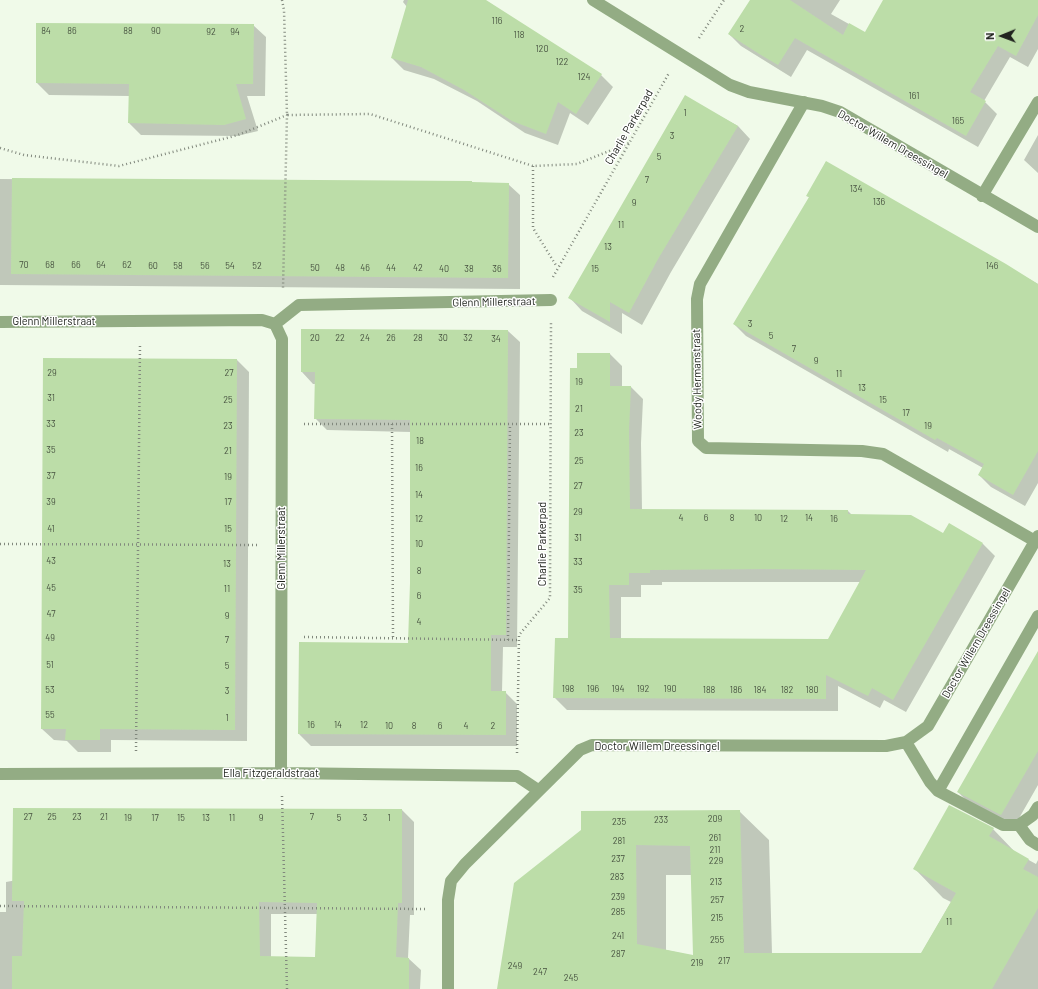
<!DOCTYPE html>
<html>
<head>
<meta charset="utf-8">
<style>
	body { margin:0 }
	#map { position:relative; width:1038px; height:989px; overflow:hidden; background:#f0fae9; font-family:Barlow,sans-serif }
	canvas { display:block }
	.north { position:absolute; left:982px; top:16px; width:40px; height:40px; -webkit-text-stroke:3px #fff; paint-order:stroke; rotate:269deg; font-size:11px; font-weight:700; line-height:16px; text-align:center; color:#20241e }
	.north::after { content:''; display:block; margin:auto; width:14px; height:18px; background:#20241e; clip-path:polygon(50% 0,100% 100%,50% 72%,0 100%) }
</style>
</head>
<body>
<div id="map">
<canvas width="1038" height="989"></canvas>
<div class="north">N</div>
</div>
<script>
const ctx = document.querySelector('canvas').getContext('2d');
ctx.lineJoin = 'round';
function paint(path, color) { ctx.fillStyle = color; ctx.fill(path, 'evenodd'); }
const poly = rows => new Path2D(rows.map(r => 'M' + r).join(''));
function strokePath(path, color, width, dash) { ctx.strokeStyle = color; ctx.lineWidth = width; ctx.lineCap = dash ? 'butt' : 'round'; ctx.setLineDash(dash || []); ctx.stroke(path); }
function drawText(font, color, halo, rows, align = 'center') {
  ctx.font = font + ' Barlow,sans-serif'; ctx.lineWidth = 3; ctx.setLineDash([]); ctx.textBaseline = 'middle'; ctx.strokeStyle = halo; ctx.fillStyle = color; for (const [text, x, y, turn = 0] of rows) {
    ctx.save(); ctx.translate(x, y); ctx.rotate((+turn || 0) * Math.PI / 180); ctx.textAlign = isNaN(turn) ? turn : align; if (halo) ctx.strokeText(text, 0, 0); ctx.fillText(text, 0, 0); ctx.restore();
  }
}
paint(poly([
	[404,0,485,0,601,75,613,87,588,125,570,113,558,145,525,133,477,101,434,79,404,70,392,58,407,7,403,2],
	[751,0,840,0,831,14,865,33,896,0,1038,0,1038,49,1028,67,1010,57,984,101,997,114,978,147,807,50,791,77,741,46,729,34],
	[253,25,266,37,265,96,247,96,258,131,237,136,141,135,129,123,129,96,49,95,37,83],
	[685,97,738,126,750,139,671,272,642,325,622,313,622,334,582,311,570,298],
	[1038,135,1038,173,1024,160],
	[826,162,1038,284,1038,483,1025,506,991,487,979,475,983,468,949,449,948,452,746,336,734,324,810,198,807,196],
	[0,179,471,182,473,183,508,184,520,195,520,289,0,285],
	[302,330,508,331,520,342,517,647,503,647,502,692,505,692,517,704,517,746,311,746,299,734,409,644,411,583,411,432,327,430,315,418,316,384,313,384,302,372],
	[610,354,622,366,622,387,631,387,643,399,641,443,642,510,848,511,852,515,983,544,995,556,906,712,884,700,880,708,838,686,838,711,567,710,554,697,569,639,578,369],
	[662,582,861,582,828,640,621,639,621,597,641,597,641,585,662,585],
	[237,360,249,372,247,741,111,740,111,752,78,752,67,741,54,740,42,729],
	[1038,653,1038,785,1014,827,971,805,958,792],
	[402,810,414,822,414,915,410,915,408,958,421,970,420,989,0,989,0,912,6,912,6,882],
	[271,914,317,914,316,958,271,958],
	[739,811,769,840,772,954,921,954,951,902,943,898,914,868,993,829,1016,853,1036,864,1038,860,1038,989,498,989,515,883],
	[666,875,692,875,694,956,666,950]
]), '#0003');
paint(poly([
	[408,0,486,0,602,74,576,114,558,102,546,134,512,121,464,90,421,67,391,58],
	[750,0,790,0,843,35,849,23,865,32,883,0,1038,0,1038,15,1016,56,998,46,970,92,986,101,966,136,795,38,778,65,761,55,728,34],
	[36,23,254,24,253,84,236,84,246,119,224,125,128,123,129,84,36,83],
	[685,95,738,126,658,259,629,313,610,302,610,322,568,298],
	[826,161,1006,264,1038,284,1038,451,1013,495,978,475,984,464,937,438,935,440,733,324,809,197,806,196],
	[12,178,472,181,472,182,509,183,508,278,11,274],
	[301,329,508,330,506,635,491,635,491,691,506,691,506,735,298,734,299,642,408,643,410,583,410,420,314,419,315,372,301,372],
	[577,353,610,353,610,386,631,386,629,430,630,509,848,510,848,514,911,515,943,533,949,523,983,543,893,700,872,688,868,696,826,675,826,699,553,698,555,638,568,638,570,368,577,368],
	[764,569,866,570,828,639,610,638,609,585,629,585,629,573,650,573,650,570],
	[43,358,237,359,235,730,100,729,100,740,65,740,66,729,41,729],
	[1038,651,1038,751,1001,815,957,792],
	[949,805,994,828,989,836,1029,859,1023,869,1038,877,1038,908,992,989,497,989,514,883,581,830,581,811,740,810,744,953,921,953,956,893,913,869],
	[636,845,690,846,693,955,637,944],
	[13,808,402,809,402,903,398,903,396,957,409,958,409,989,12,989,12,956,22,956,24,901,12,901],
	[259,902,317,903,315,957,260,956]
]), '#bcdda8');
strokePath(poly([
	[282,0,284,10,287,115,370,114,533,166,577,164,629,143],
	[699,38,724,0],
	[0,148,24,155,119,166,238,135,287,115,283,288],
	[533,166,533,228,557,267],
	[553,277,669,73],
	[304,424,550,424],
	[392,424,393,638],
	[0,544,259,545],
	[304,637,519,640],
	[508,640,510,424],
	[136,751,140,344],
	[517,753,519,635,550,598,551,323],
	[282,796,287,989],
	[0,906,425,909]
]), '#81887d', 2.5, [1, 3]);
strokePath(poly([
	[593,0,730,85,749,92,822,106,840,112,1038,227],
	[804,102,700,284,697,299,698,441,706,448,862,451,883,454,1035,541],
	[982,196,1038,102],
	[0,322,262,320,275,324],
	[275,324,282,339,281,773],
	[275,324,299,305,551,300],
	[906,742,930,782,938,791,1003,825,1019,825,1030,840,1038,845],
	[0,774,281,773,517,776,538,790],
	[938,791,1038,616],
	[1019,825,1033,815,1038,807],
	[448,989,448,900,451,881,465,864,580,750,592,745,886,746,906,742,928,726,1038,536]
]), '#93ac84', 12);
drawText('9px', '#475240', null, [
	["116",497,21],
	["2",742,29],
	["84",46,31],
	["86",72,31],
	["88",128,31],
	["90",156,31],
	["92",211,32],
	["94",235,32],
	["118",519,35],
	["120",542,49],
	["122",562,62],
	["124",584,77],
	["161",914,96],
	["1",685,113],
	["165",958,121],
	["3",672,136],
	["5",659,157],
	["7",647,180],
	["134",856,189],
	["136",879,202],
	["9",634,203],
	["11",621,225],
	["13",608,247],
	["70",24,265],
	["68",50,265],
	["66",76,265],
	["64",101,265],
	["62",127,265],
	["60",153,266],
	["58",178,266],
	["56",205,266],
	["54",230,266],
	["52",257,266],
	["146",992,266],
	["50",315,268],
	["48",340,268],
	["46",365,268],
	["44",391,268],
	["42",418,268],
	["40",444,269],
	["38",469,269],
	["36",497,269],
	["15",595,269],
	["3",750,324],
	["5",771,336],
	["20",315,338],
	["22",340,338],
	["24",365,338],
	["26",391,338],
	["28",418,338],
	["30",443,338],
	["32",468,338],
	["34",496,339],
	["7",794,349],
	["9",816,361],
	["29",52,373],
	["27",229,373],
	["11",839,374],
	["19",579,382],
	["13",862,388],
	["31",51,398],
	["25",228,400],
	["15",883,400],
	["21",579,409],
	["17",906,413],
	["33",51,424],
	["23",228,426],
	["19",928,426],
	["23",579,433],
	["18",420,441],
	["35",51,450],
	["21",228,451],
	["25",579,461],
	["16",419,468],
	["37",51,476],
	["19",228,477],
	["27",578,486],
	["14",419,495],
	["39",51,502],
	["17",228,502],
	["29",578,512],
	["4",681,518],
	["6",706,518],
	["8",732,518],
	["10",758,518],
	["14",809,518],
	["12",419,519],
	["12",784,519],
	["16",834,519],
	["41",51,529],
	["15",228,529],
	["31",578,538],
	["10",419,544],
	["43",51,561],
	["33",578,562],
	["13",227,564],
	["8",419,571],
	["45",51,588],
	["11",227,589],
	["35",578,590],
	["6",419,596],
	["47",51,614],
	["9",227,616],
	["4",419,622],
	["49",50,638],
	["7",227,640],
	["51",50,665],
	["5",227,666],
	["198",568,689],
	["196",593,689],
	["194",618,689],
	["192",643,689],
	["190",670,689],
	["53",50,690],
	["188",709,690],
	["186",736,690],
	["184",760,690],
	["182",787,690],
	["180",812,690],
	["3",227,691],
	["55",50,715],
	["1",227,718],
	["16",311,725],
	["14",338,725],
	["12",364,725],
	["10",389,726],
	["8",414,726],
	["6",440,726],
	["4",466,726],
	["2",493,726],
	["27",28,817],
	["25",52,817],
	["23",77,817],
	["21",104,817],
	["7",312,817],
	["19",128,818],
	["17",155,818],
	["15",181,818],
	["13",206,818],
	["11",232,818],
	["9",261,818],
	["5",339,818],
	["3",365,818],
	["1",389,818],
	["209",715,819],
	["233",661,820],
	["235",619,822],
	["261",715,838],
	["281",619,841],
	["211",715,850],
	["237",618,859],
	["229",716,861],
	["283",617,877],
	["213",716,882],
	["239",618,897],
	["257",717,900],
	["285",618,912],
	["215",717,918],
	["11",949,922],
	["241",618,936],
	["255",717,940],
	["287",618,954],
	["217",724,961],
	["219",697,963],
	["249",515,966],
	["247",540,972],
	["245",571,978]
]);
drawText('11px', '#20241e', '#fff', [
	["Charlie Parkerpad",629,127,-60],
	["Doctor Willem Dreessingel",893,144,30],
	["Glenn Millerstraat",494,302,-1],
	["Glenn Millerstraat",54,321],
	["Woody Hermanstraat",697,379,-91],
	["Charlie Parkerpad",542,544,-90],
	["Glenn Millerstraat",281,548,-90],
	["Doctor Willem Dreessingel",976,643,-60],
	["Doctor Willem Dreessingel",657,746],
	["Ella Fitzgeraldstraat",271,773]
]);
</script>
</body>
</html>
